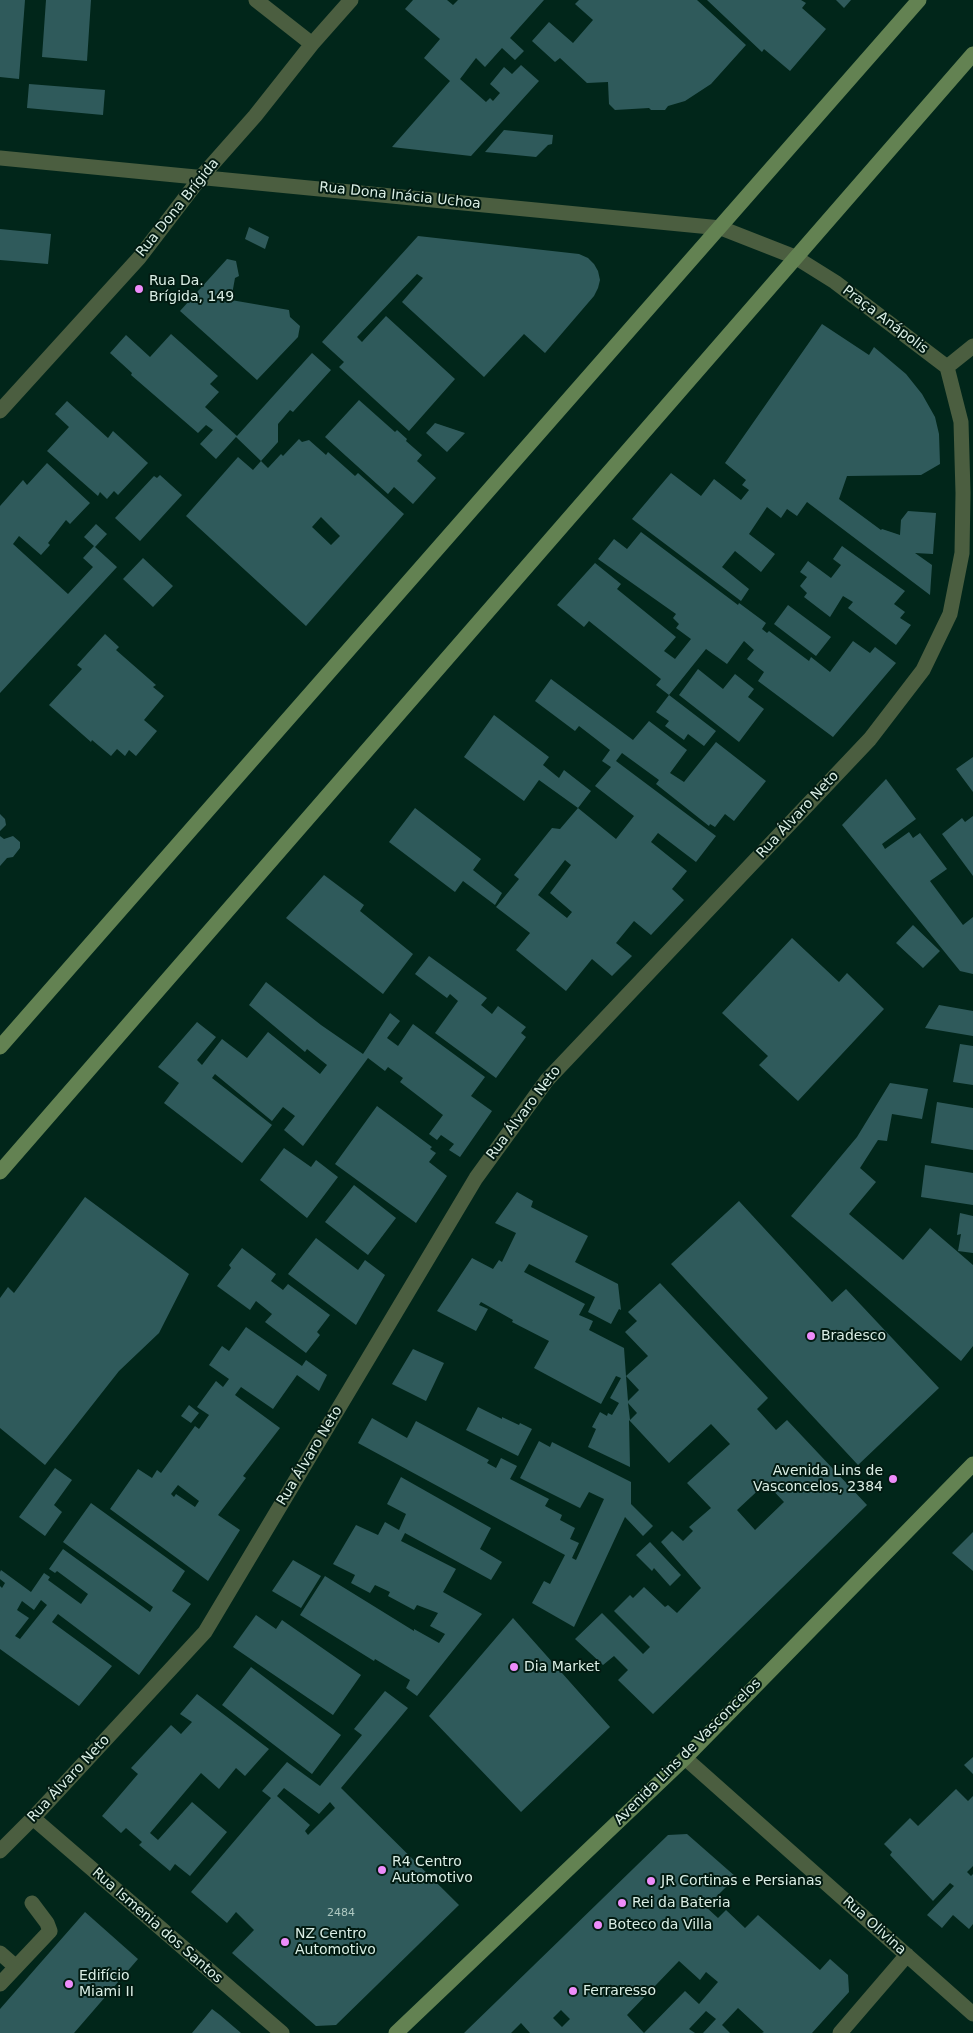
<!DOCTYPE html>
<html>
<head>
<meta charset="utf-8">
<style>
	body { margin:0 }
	canvas { display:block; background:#01261a }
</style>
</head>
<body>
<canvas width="973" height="2033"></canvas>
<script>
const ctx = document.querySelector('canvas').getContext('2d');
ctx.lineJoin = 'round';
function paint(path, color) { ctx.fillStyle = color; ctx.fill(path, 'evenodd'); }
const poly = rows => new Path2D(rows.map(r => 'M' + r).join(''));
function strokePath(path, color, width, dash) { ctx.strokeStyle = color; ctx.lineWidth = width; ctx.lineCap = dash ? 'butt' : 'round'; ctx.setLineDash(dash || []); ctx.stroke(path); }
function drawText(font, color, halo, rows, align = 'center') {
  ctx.font = font + ' "DejaVu Sans",sans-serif'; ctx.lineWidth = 4; ctx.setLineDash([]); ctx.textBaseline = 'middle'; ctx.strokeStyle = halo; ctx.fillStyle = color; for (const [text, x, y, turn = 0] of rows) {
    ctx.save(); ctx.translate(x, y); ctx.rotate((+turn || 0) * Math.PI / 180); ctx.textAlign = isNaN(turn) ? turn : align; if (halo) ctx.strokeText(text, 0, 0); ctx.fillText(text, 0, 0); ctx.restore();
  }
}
paint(poly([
	[0,0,25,0,19,79,0,77],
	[46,0,91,0,87,61,42,57],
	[413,0,447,0,453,5,458,0,544,0,510,38,524,51,515,60,502,48,485,67,476,58,460,79,486,102,490,98,493,101,500,93,490,84,504,67,512,74,521,65,539,81,471,156,392,147,450,81,424,58,440,39,405,9],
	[579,0,697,0,746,45,711,84,685,101,668,106,665,110,651,110,649,108,615,110,609,104,608,82,587,83,560,58,555,62,532,41,549,22,573,43,593,20,575,4],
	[707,0,801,0,806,3,802,8,826,29,790,71,764,49,762,52],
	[836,0,851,0,844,8],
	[29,84,105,90,103,115,27,108],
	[504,130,553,135,552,144,548,145,536,157,485,152],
	[249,227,269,237,265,249,245,239],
	[0,229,51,234,48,264,0,260],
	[418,236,579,254,588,258,594,264,598,271,600,280,598,288,594,296,545,353,524,334,484,377,402,302,423,278,417,274,357,337,362,342,386,316,455,379,409,431,339,367,344,362,322,342],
	[227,259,236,261,239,276,235,278,231,300,289,310,290,317,300,326,298,337,257,380,180,311],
	[822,324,869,355,874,347,906,374,922,394,935,417,939,434,940,464,921,475,847,476,839,499,881,530,882,529,900,535,901,520,908,511,936,513,933,554,915,553,932,565,930,595,807,502,797,516,787,509,781,518,767,507,749,534,775,554,761,572,735,551,722,567,749,589,741,601,632,519,671,473,701,496,714,479,741,500,749,490,742,485,746,480,725,463],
	[171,334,218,376,210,384,219,392,205,407,237,436,312,353,331,370,293,412,290,410,278,424,278,442,261,461,236,437,216,459,200,444,213,430,206,425,198,433,131,375,132,373,110,353,126,335,150,357],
	[359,400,395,432,397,430,407,439,406,441,422,455,417,461,436,478,413,504,394,487,388,494,325,437],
	[67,401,108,438,113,431,148,463,118,495,114,491,107,499,100,492,98,496,47,451,69,427,55,414],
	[435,423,465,433,447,452,426,433],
	[299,439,302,442,309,440,326,455,328,452,355,476,358,473,404,514,306,626,186,516,238,457,253,470,261,461,268,468,281,454,283,456],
	[321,517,340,536,331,545,312,527],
	[47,463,90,503,70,524,66,520,48,543,50,545,41,555,19,536,13,544,68,594,93,567,83,558,94,546,84,537,96,524,107,534,95,547,117,567,0,693,0,506,23,480,27,485],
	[160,475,182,495,140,541,115,518,154,476,157,478],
	[641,532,738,605,739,603,766,623,762,629,767,633,769,631,809,661,811,657,830,672,853,641,870,653,875,647,896,663,833,737,758,681,764,672,747,659,754,650,744,641,727,664,706,649,669,695,656,685,661,679,589,621,584,627,557,605,595,563,621,584,617,589,676,637,664,651,675,659,691,639,676,628,679,624,673,618,676,614,598,559,614,539,627,549],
	[842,546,905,591,894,604,905,612,900,618,911,625,896,645,848,608,853,602,843,596,830,617,804,597,807,593,800,586,807,577,800,572,808,561,831,578,841,565,833,559],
	[143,558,173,586,153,607,123,579],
	[788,605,831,637,816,656,774,624],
	[105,634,119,647,116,650,156,685,153,687,164,696,144,720,157,731,136,756,129,750,125,756,117,749,111,756,92,740,91,742,49,705,82,669,77,665],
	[698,669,723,689,735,674,754,689,748,697,764,709,739,742,679,695],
	[551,679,633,740,649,721,687,750,670,773,684,782,716,742,766,781,734,821,725,814,715,827,710,824,709,826,656,784,659,780,622,753,616,761,716,836,696,862,658,833,651,842,687,871,672,889,684,900,651,935,634,921,616,943,632,956,612,976,592,959,566,991,516,950,530,933,496,907,519,879,514,875,552,828,560,829,578,808,616,839,634,816,595,786,611,767,602,761,610,750,579,726,575,731,535,701],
	[565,860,571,865,550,893,572,912,567,918,538,895],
	[669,695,716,731,704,746,688,734,684,740,665,726,669,721,656,712],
	[494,715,549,757,543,765,559,778,564,770,591,791,578,808,539,780,524,801,464,757],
	[973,757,973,792,956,769],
	[886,779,916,819,882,844,885,849,909,832,913,838,920,833,947,869,930,881,963,925,973,917,973,974,960,971,842,825],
	[415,808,481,859,473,870,502,893,495,905,463,881,455,892,389,842],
	[0,814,5,819,6,825,0,831],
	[973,816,973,876,942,834,962,818,965,822],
	[0,836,4,839,13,836,20,842,20,848,13,857,7,858,0,866],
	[324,875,364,905,360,911,413,954,383,994,286,918],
	[913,925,940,951,923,968,896,943],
	[792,938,839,982,847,973,884,1009,798,1101,759,1065,768,1056,722,1013],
	[429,956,487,998,481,1005,492,1014,498,1006,526,1027,521,1033,526,1037,496,1078,435,1033,458,1001,450,994,447,998,415,974],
	[266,982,321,1025,363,1054,390,1013,400,1021,387,1038,398,1046,413,1024,485,1077,471,1096,492,1111,460,1157,449,1150,454,1144,441,1135,437,1140,429,1134,443,1115,400,1082,403,1078,388,1067,385,1071,368,1058,303,1146,284,1130,295,1116,283,1107,272,1121,215,1074,212,1078,272,1125,242,1163,164,1103,179,1083,158,1067,197,1022,216,1037,197,1060,202,1065,222,1039,247,1058,268,1032,320,1074,327,1065,307,1049,305,1052,249,1005],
	[939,1005,973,1011,973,1036,925,1028],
	[960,1044,973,1046,973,1085,953,1082],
	[890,1083,928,1089,922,1119,892,1114,887,1141,878,1140,860,1168,876,1182,849,1214,903,1260,930,1228,973,1265,973,1346,961,1361,791,1216,857,1137],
	[937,1102,973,1108,973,1150,931,1143],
	[377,1106,432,1147,430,1149,436,1153,429,1162,447,1176,416,1223,335,1164],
	[284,1148,311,1167,316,1160,338,1177,307,1218,260,1180],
	[925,1165,973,1173,973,1205,921,1197],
	[354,1185,396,1218,368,1255,325,1222],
	[517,1192,533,1201,531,1207,588,1236,575,1262,618,1284,621,1310,619,1309,611,1324,588,1312,595,1297,529,1264,524,1272,585,1304,579,1315,593,1321,589,1330,624,1348,626,1376,628,1401,639,1390,626,1376,648,1356,625,1332,637,1321,628,1312,660,1283,768,1398,757,1409,776,1430,787,1420,867,1505,653,1714,618,1680,628,1670,614,1656,603,1665,575,1639,602,1613,643,1654,650,1647,614,1611,630,1595,633,1598,644,1587,665,1607,668,1605,677,1613,701,1588,661,1542,672,1531,683,1541,693,1531,689,1527,711,1508,687,1483,730,1444,711,1424,669,1463,629,1420,630,1467,588,1447,596,1429,592,1427,600,1412,607,1416,608,1413,612,1415,619,1403,610,1398,621,1378,616,1376,601,1404,534,1368,549,1341,512,1322,513,1320,481,1302,479,1305,488,1309,476,1331,437,1311,472,1258,493,1269,499,1260,502,1262,516,1233,495,1223],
	[628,1403,637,1413,630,1420],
	[766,1483,784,1502,755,1530,737,1510],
	[85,1197,189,1274,159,1333,119,1371,45,1465,0,1428,0,1298,8,1287,14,1293],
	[739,1201,832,1302,846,1289,939,1388,858,1465,671,1264],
	[960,1213,973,1216,973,1253,958,1251,961,1234,957,1235],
	[316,1238,358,1270,365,1260,385,1275,356,1325,288,1274],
	[242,1248,276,1274,271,1281,283,1290,288,1284,330,1315,317,1332,320,1335,306,1353,265,1322,272,1314,256,1301,250,1310,217,1286,231,1268,229,1265],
	[246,1327,302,1366,306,1360,327,1375,319,1391,297,1375,273,1409,241,1387,235,1395,280,1428,243,1476,246,1478,218,1515,240,1530,208,1581,110,1509,138,1469,152,1478,157,1470,161,1473,195,1426,199,1429,209,1415,197,1407,216,1381,223,1387,229,1379,209,1365,222,1346,229,1351],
	[178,1485,199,1501,195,1507,176,1494,174,1497,171,1494],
	[413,1349,444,1363,426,1401,392,1384],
	[189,1405,199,1413,191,1423,181,1416],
	[478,1407,502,1419,502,1417,519,1425,520,1423,532,1429,518,1456,466,1430],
	[372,1418,407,1438,416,1421,489,1460,487,1463,496,1468,501,1458,517,1466,510,1479,549,1499,545,1506,562,1515,560,1520,575,1528,570,1539,579,1543,572,1558,576,1560,604,1499,589,1492,580,1508,520,1478,539,1441,550,1447,552,1442,631,1482,631,1504,653,1526,643,1536,625,1517,574,1627,532,1603,544,1581,550,1584,565,1555,358,1443],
	[55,1468,72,1480,54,1505,62,1512,45,1536,19,1517],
	[401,1477,491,1528,480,1549,502,1562,491,1580,405,1533,401,1541,456,1569,443,1592,482,1614,417,1696,406,1688,410,1680,375,1659,374,1661,300,1615,325,1576,414,1631,414,1629,439,1643,445,1634,430,1626,438,1613,417,1605,414,1610,388,1596,390,1592,375,1585,370,1593,351,1583,355,1575,333,1564,356,1525,378,1535,385,1522,399,1530,406,1514,387,1504],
	[91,1503,185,1571,172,1591,191,1604,139,1675,58,1614,52,1622,112,1666,79,1706,0,1649,0,1586,2,1588,5,1583,0,1579,0,1572,1,1570,31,1592,44,1573,50,1577,48,1580,81,1604,88,1594,57,1571,55,1573,49,1569,63,1549,150,1612,153,1607,63,1542],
	[41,1600,47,1605,20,1639,15,1636,29,1618,17,1610,22,1601,34,1610],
	[973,1532,973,1571,952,1553],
	[650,1542,681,1575,670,1586,654,1568,652,1571,636,1555],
	[293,1560,321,1576,301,1608,272,1591],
	[256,1615,276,1629,282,1620,361,1675,333,1715,233,1647],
	[513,1618,610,1727,521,1812,429,1716],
	[251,1667,341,1735,312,1774,222,1705],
	[385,1691,408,1708,341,1788,459,1905,336,2025,316,2026,232,1953,254,1930,236,1912,227,1923,191,1892,271,1798,262,1791,287,1762,320,1786,362,1735,354,1729],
	[284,1788,319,1814,330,1802,335,1808,308,1835,305,1831,310,1825,277,1796],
	[197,1694,269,1749,245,1776,236,1768,219,1789,201,1773,150,1833,158,1840,192,1802,227,1832,190,1876,175,1864,170,1871,139,1845,142,1842,126,1828,121,1833,102,1816,138,1774,131,1768,171,1725,181,1734,192,1722,180,1714],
	[973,1757,973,1774,964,1765],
	[956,1789,968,1801,973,1796,973,1866,967,1872,971,1876,973,1874,973,1924,969,1929,953,1915,942,1928,927,1915,954,1886,950,1883,933,1901,890,1855,892,1852,884,1844,910,1818,918,1826],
	[687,1834,736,1877,706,1907,718,1918,726,1910,745,1928,758,1915,820,1970,830,1959,848,1975,849,1992,812,2033,762,2033,764,2032,738,2008,722,2025,730,2033,703,2033,716,2019,706,2011,689,2029,695,2033,530,2033,521,2023,511,2033,464,2033,668,1835],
	[679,1961,700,1980,706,1972,718,1982,699,2004,685,1991,644,2033,627,2015],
	[561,2010,570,2019,562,2027,553,2018],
	[85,1912,138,1959,74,2033,0,2033,0,2009],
	[212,2009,220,2015,241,2033,192,2033]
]), '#2f5a5b');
strokePath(poly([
	[0,1953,16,1967],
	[0,1984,50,1931,47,1923,32,1903]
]), '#4b5e40', 15);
strokePath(poly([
	[256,0,312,44],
	[0,158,721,228,795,257,835,282,947,367],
	[947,367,973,346],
	[0,411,139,258,201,177,255,116,312,44,351,0],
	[685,1758,973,2014],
	[33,1818,282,2033],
	[0,1851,33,1818,205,1632,476,1178,547,1080,870,739,923,670,950,614,962,553,963,493,961,422,947,367],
	[840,2033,907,1955]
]), '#4b5e40', 15);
strokePath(poly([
	[0,1047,919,0],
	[0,1172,973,54],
	[396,2033,685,1758,973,1464]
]), '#638252', 15);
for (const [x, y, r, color] of [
	[139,289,5,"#ed8cfa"],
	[811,1336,5,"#ed8cfa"],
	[893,1479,5,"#ed8cfa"],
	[514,1667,5,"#ed8cfa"],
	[382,1870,5,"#ed8cfa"],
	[651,1881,5,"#ed8cfa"],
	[622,1903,5,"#ed8cfa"],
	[598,1925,5,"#ed8cfa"],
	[285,1942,5,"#ed8cfa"],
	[69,1984,5,"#ed8cfa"],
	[573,1991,5,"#ed8cfa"]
]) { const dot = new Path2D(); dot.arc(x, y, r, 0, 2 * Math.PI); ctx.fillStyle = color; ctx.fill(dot); strokePath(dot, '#021b12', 2); }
drawText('11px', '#afc9c2', null, [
	["2484",341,1913]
]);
drawText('14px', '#daeee5', '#021b12', [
	["Rua Dona Inácia Uchoa",400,196,6],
	["Rua Dona Brígida",178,208,-51],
	["Praça Anápolis",885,320,37],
	["Rua Álvaro Neto",798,815,-47],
	["Rua Álvaro Neto",524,1113,-53],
	["Rua Álvaro Neto",310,1456,-59],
	["Avenida Lins de Vasconcelos",688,1752,-45],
	["Rua Álvaro Neto",69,1779,-47],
	["Rua Ismenia dos Santos",157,1926,41],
	["Rua Olivina",874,1926,42]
]);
drawText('14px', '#daeee5', '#021b12', [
	["Rua Da.",149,281],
	["Brígida, 149",149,297],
	["Bradesco",821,1336],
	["Avenida Lins de",883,1471,"right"],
	["Vasconcelos, 2384",883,1487,"right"],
	["Dia Market",524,1667],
	["R4 Centro",392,1862],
	["Automotivo",392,1878],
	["JR Cortinas e Persianas",661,1881],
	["Rei da Bateria",632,1903],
	["Boteco da Villa",608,1925],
	["NZ Centro",295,1934],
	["Automotivo",295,1950],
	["Edifício",79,1976],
	["Miami II",79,1992],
	["Ferraresso",583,1991]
], 'left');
</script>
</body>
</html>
